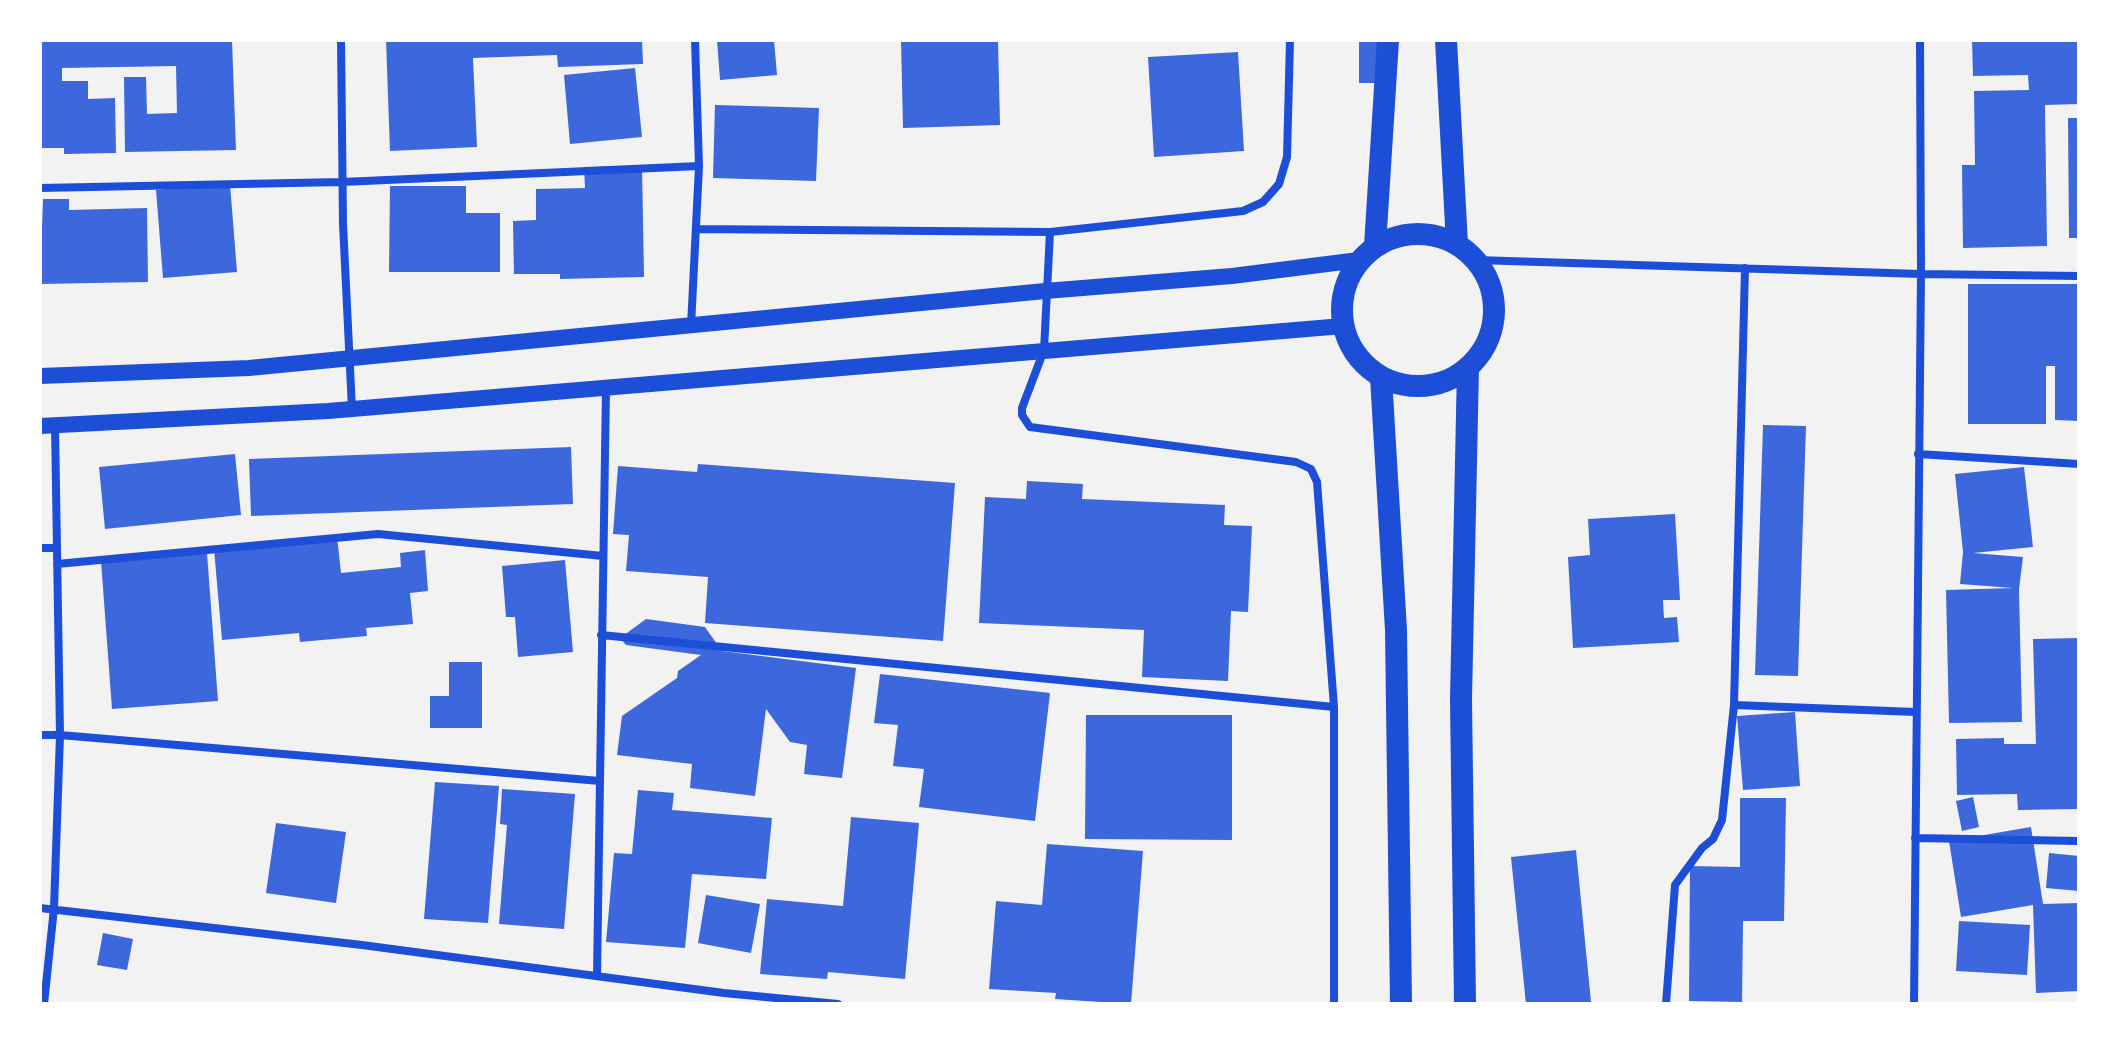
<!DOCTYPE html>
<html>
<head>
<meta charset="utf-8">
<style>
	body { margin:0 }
	#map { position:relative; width:2119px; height:1044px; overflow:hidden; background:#f2f2f2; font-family:"IBM Plex Serif",serif }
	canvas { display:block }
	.frame { position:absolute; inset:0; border:42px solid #fff; pointer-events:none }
</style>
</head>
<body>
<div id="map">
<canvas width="2119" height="1044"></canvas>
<div class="frame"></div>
</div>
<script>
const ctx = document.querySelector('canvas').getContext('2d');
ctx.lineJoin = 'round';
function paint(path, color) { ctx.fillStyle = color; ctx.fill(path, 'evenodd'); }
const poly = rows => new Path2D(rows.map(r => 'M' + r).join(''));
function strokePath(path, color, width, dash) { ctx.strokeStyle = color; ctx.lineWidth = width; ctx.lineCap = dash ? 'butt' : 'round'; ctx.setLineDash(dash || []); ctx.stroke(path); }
paint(poly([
	[40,40,232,40,236,150,125,152,124,77,146,77,147,114,177,113,176,66,62,68,62,81,88,81,88,99,115,98,116,153,64,154,64,148,40,148],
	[386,40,642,40,643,64,558,67,557,55,473,58,477,147,390,151],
	[717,40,774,40,777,75,720,80],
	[901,40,998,40,1000,125,903,128],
	[1359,40,1382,40,1381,83,1359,83],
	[1972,40,2079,40,2079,104,2045,105,2047,246,1963,248,1962,165,1975,165,1974,91,2029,90,2028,75,1973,76],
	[1238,52,1244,151,1154,157,1148,57],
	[635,68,642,137,570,144,564,75],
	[715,105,819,108,816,181,713,178],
	[2068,118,2079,118,2079,238,2069,238],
	[642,166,644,277,560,279,560,274,514,274,513,221,536,220,536,189,585,188,584,167],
	[230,184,237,272,163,278,156,190],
	[390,186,466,186,466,213,500,213,500,272,389,272],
	[43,199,69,199,69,210,147,208,148,282,40,284],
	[1968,284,2079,284,2079,421,2055,420,2055,366,2046,366,2046,424,1968,424],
	[1763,425,1806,426,1798,676,1755,675],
	[571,447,573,504,251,516,249,459],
	[235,454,241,515,105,529,99,467],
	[698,464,955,483,943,641,705,623,708,577,626,571,629,535,613,534,618,466,697,472],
	[2024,467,2033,547,1973,553,2023,557,2019,589,2022,722,1949,723,1946,590,2013,588,1960,584,1963,552,1955,474],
	[1027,481,1083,484,1082,499,1225,505,1224,525,1252,526,1248,612,1231,611,1228,681,1142,677,1144,630,979,623,985,497,1026,499],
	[1675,514,1680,600,1663,600,1664,618,1677,617,1679,642,1573,648,1568,557,1590,555,1588,519],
	[337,536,341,573,401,567,400,553,425,550,428,591,410,593,413,624,366,628,367,636,300,642,299,633,222,640,214,549],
	[207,553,218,701,112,709,101,561],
	[565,560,573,652,518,657,515,617,506,617,502,566],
	[646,619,705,627,722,651,856,668,842,778,804,774,807,745,790,742,766,709,755,796,690,788,692,764,617,755,622,716,677,678,678,671,701,655,626,645,620,638],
	[2079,638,2079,809,2018,810,2017,794,1957,795,1956,739,2004,738,2004,744,2036,744,2033,639],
	[449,662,482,662,482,728,430,728,430,696,449,696],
	[880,674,1050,693,1035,821,919,807,924,769,893,766,898,725,874,723],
	[1795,712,1800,786,1743,790,1737,716],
	[1086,715,1232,715,1232,840,1085,839],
	[435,782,499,786,488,923,424,919],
	[502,789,575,794,564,929,499,924,507,825,500,824],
	[638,790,674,793,672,810,772,818,766,879,692,874,685,948,606,942,614,853,632,854],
	[1973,797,1979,827,1962,831,1956,801],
	[1740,798,1786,798,1784,921,1743,921,1742,1002,1689,1001,1690,866,1740,867],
	[851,817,919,823,905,979,828,972,827,979,760,974,767,899,843,906],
	[276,823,346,832,336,903,266,893],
	[2031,827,2043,904,2079,903,2079,991,2036,993,2033,905,1961,917,1949,841],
	[1047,844,1143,851,1131,1004,1055,999,1056,993,989,989,996,901,1042,905],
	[1576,850,1591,1002,1526,1004,1511,857],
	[2049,853,2079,856,2079,891,2046,888],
	[706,895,760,904,751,953,698,943],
	[1959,921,2030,925,2027,975,1956,971],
	[103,933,133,939,127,970,97,965]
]), '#3d67dc');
strokePath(poly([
	[341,40,343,224,352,409],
	[1290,40,1287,157,1279,184,1263,202,1243,211,1050,232,1044,350,1022,408,1022,415,1030,427,1296,462,1311,469,1317,482,1334,707,1334,1004],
	[40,188,342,182,699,166],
	[696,229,1050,232],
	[1476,260,1921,274,2079,276],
	[691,326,699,166,695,40],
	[1918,454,2079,464],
	[40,548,57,548],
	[57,564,378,534,603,556],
	[601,635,1334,707],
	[1734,705,1916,712],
	[40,735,60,735,600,781],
	[1915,838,2079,841],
	[40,908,362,945,724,993,838,1004],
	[597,976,606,388],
	[44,1004,54,908,60,735,55,426],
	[1666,1004,1675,885,1702,848,1713,839,1722,820,1734,705,1745,268],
	[1914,1004,1921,274,1920,40]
]), '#1d4ed8', 8);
strokePath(poly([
	[40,376,249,368,1045,291,1232,276,1359,260],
	[40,426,328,411,1343,326]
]), '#1d4ed8', 16);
strokePath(poly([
	[1446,40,1457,244],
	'1342 310a76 76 0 1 1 152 0a76 76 0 1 1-152 0Z',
	[1375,246,1388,40],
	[1381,377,1396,630,1401,1004],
	[1465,1004,1461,699,1468,367]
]), '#1d4ed8', 22);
</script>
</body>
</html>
